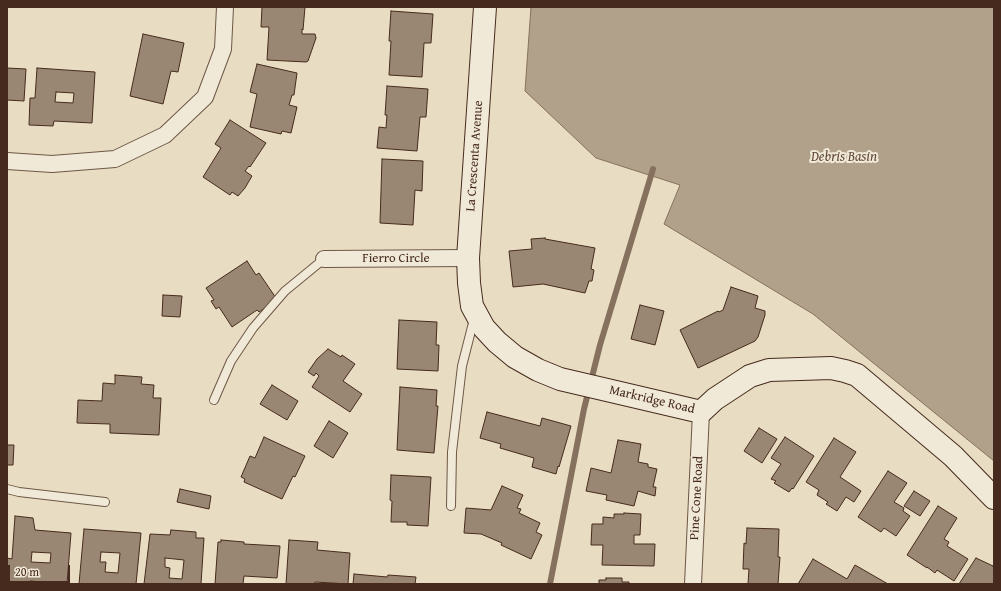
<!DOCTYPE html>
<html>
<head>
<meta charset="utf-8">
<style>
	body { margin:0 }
	#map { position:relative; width:1001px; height:591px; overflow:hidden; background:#e8ddc2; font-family:"Gentium Book Plus",serif }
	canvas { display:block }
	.frame { position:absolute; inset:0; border:8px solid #462a1d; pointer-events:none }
	.scale { position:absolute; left:8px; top:565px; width:62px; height:18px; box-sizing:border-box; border:2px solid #462a1d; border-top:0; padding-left:5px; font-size:12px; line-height:14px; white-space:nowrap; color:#462a1d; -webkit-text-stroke:3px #f0e9d7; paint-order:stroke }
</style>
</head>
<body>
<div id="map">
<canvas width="1001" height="591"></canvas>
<div class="frame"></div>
<div class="scale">20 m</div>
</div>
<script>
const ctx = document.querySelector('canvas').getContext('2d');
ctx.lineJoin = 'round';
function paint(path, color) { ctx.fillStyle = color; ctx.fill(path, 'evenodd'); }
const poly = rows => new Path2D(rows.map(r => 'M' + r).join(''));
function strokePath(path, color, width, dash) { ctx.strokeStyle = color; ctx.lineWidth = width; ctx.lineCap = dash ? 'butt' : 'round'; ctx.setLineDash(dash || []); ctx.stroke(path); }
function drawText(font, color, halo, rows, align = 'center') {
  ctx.font = font + ' "Gentium Book Plus",serif'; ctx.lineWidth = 4; ctx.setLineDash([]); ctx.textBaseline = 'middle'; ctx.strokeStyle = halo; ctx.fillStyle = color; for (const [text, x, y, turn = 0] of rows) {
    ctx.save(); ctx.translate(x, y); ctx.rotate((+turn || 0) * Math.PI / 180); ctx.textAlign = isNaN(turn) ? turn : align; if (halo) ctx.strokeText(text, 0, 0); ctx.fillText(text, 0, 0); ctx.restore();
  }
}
const water = poly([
	[531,7,994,7,994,461,813,314,664,224,680,185,596,158,525,91,531,7]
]);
paint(water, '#b1a08a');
strokePath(water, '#86715e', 1);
strokePath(poly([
	[550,584,584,409,600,345,653,169]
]), '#86715e', 6);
const building = poly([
	[262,7,305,7,303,30,302,29,302,34,315,34,316,38,308,61,306,62,267,60,269,27,261,27,262,7],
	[391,11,433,14,431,43,424,43,422,77,389,75,391,41,389,41,391,11],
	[143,34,184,43,178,72,171,71,163,104,130,96,143,34],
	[257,64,297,73,294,95,292,95,289,105,297,107,291,133,282,131,281,134,250,127,257,94,250,92,257,64],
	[7,68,26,69,24,101,7,100,7,68],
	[37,68,95,72,92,123,54,121,53,126,29,125,30,98,35,98,37,68],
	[56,92,74,93,73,103,55,102,56,92],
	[387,86,428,89,426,117,420,117,417,151,377,148,379,127,386,128,387,115,385,115,387,86],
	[230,120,266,143,250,167,249,166,245,171,252,176,245,188,238,196,232,192,230,195,203,177,221,148,215,144,230,120],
	[382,159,423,161,422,191,415,190,413,225,380,223,382,159],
	[545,238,545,239,595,248,591,269,594,270,592,281,589,281,585,293,543,284,513,287,509,251,532,249,531,239,545,238],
	[247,261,256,275,259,273,276,298,272,303,259,312,257,310,232,327,219,307,216,309,211,301,214,300,206,288,247,261],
	[731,287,758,296,755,308,765,311,765,315,758,337,755,341,698,368,680,330,718,311,719,312,723,310,731,287],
	[163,295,182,296,180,317,162,316,163,295],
	[640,305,664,311,655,345,631,339,640,305],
	[399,320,437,322,436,345,439,345,438,371,397,369,399,320],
	[328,349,341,357,342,355,355,364,343,381,362,394,350,412,312,387,319,376,316,373,314,376,308,372,317,359,328,349],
	[115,375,142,377,141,384,154,385,153,398,161,398,159,435,110,433,110,424,77,423,78,400,102,401,103,383,115,384,115,375],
	[272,385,298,401,287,420,260,404,272,385],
	[400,387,437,390,436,406,438,406,434,453,397,450,400,387],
	[487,412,540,426,542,418,571,426,559,467,558,466,556,474,532,467,534,458,500,448,501,444,480,438,487,412],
	[329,421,348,433,333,458,314,446,329,421],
	[759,428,777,439,762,463,744,451,759,428],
	[264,437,305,456,295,477,293,476,282,499,244,482,245,479,241,477,250,456,255,458,264,437],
	[785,437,814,456,793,489,792,488,789,492,774,483,776,481,771,479,781,464,771,458,785,437],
	[834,438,856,452,840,477,861,491,854,502,846,497,837,511,826,504,828,502,817,495,819,490,806,482,834,438],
	[618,440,641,444,638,462,648,464,648,467,657,469,653,487,656,487,655,496,638,491,634,506,606,500,607,495,586,491,591,468,611,473,618,440],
	[7,445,14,445,13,465,7,465,7,445],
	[888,471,907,483,894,502,904,508,903,511,910,516,896,536,884,528,881,532,858,517,888,471],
	[391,475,431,477,428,526,407,525,407,522,391,522,392,501,390,500,391,475],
	[502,486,523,495,517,508,521,509,519,513,540,523,536,532,542,535,531,559,501,545,502,543,481,534,464,533,466,508,491,510,502,486],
	[180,489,211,496,209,509,177,502,180,489],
	[914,491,930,501,920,516,904,506,914,491],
	[938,506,957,518,944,539,949,542,947,546,968,559,954,581,937,570,935,573,927,567,927,568,907,555,938,506],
	[624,513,641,514,640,535,634,535,634,544,655,544,654,566,602,565,603,545,591,545,592,524,603,524,603,517,614,518,614,514,624,514,624,513],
	[15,516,33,518,35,530,71,533,67,584,30,581,30,584,7,584,7,558,12,559,15,516],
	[32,552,51,553,50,563,31,562,32,552],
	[747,528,779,529,778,557,780,557,778,584,748,584,749,569,743,569,744,543,746,544,747,528],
	[84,529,141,533,136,584,79,584,84,529],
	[101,552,120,553,118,573,105,572,106,562,100,562,101,552],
	[171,530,196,532,196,538,204,538,201,584,144,584,150,534,170,535,171,530],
	[165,558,184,560,182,579,169,578,170,568,165,567,165,558],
	[221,540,244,542,244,544,280,546,277,578,244,576,243,584,215,584,218,542,221,542,221,540],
	[289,540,318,542,317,550,350,553,348,584,315,582,315,584,286,584,289,540],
	[976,558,993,566,994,569,994,584,959,584,976,558],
	[813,559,847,579,855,565,888,584,798,584,813,559],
	[354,574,387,577,388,575,416,577,415,584,353,584,354,574],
	[606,578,622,578,622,582,629,582,629,584,599,584,599,580,606,580,606,578]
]);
paint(building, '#9a8773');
strokePath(building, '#462a1d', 1);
const lane = poly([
	[214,400,231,361,253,328,285,291,324,259],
	[7,489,19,492,105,502],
	[451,506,452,452,462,366,474,319]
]);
const street = poly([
	[7,161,52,164,115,159,165,135,205,97,223,49,225,7],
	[324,259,468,258],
	[693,584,701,412]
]);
const secondary = poly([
	[485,7,468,258,469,283,472,306,484,328,497,342,515,357,538,370,560,379,701,412,715,399,750,376,769,370,831,368,845,371,857,375,953,456,994,498]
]);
strokePath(lane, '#6e5746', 10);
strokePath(street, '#6e5746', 18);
strokePath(secondary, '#462a1d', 24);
strokePath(lane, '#f0e9d7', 8);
strokePath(street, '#f0e9d7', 16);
strokePath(secondary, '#f0e9d7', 22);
drawText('13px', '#462a1d', '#f0e9d7', [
	["La Crescenta Avenue",475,156,-86],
	["Fierro Circle",396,259],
	["Markridge Road",652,400,13],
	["Pine Cone Road",697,498,-87]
]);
drawText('italic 14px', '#614838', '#f0e9d7', [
	["Debris Basin",844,157]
]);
</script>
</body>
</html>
